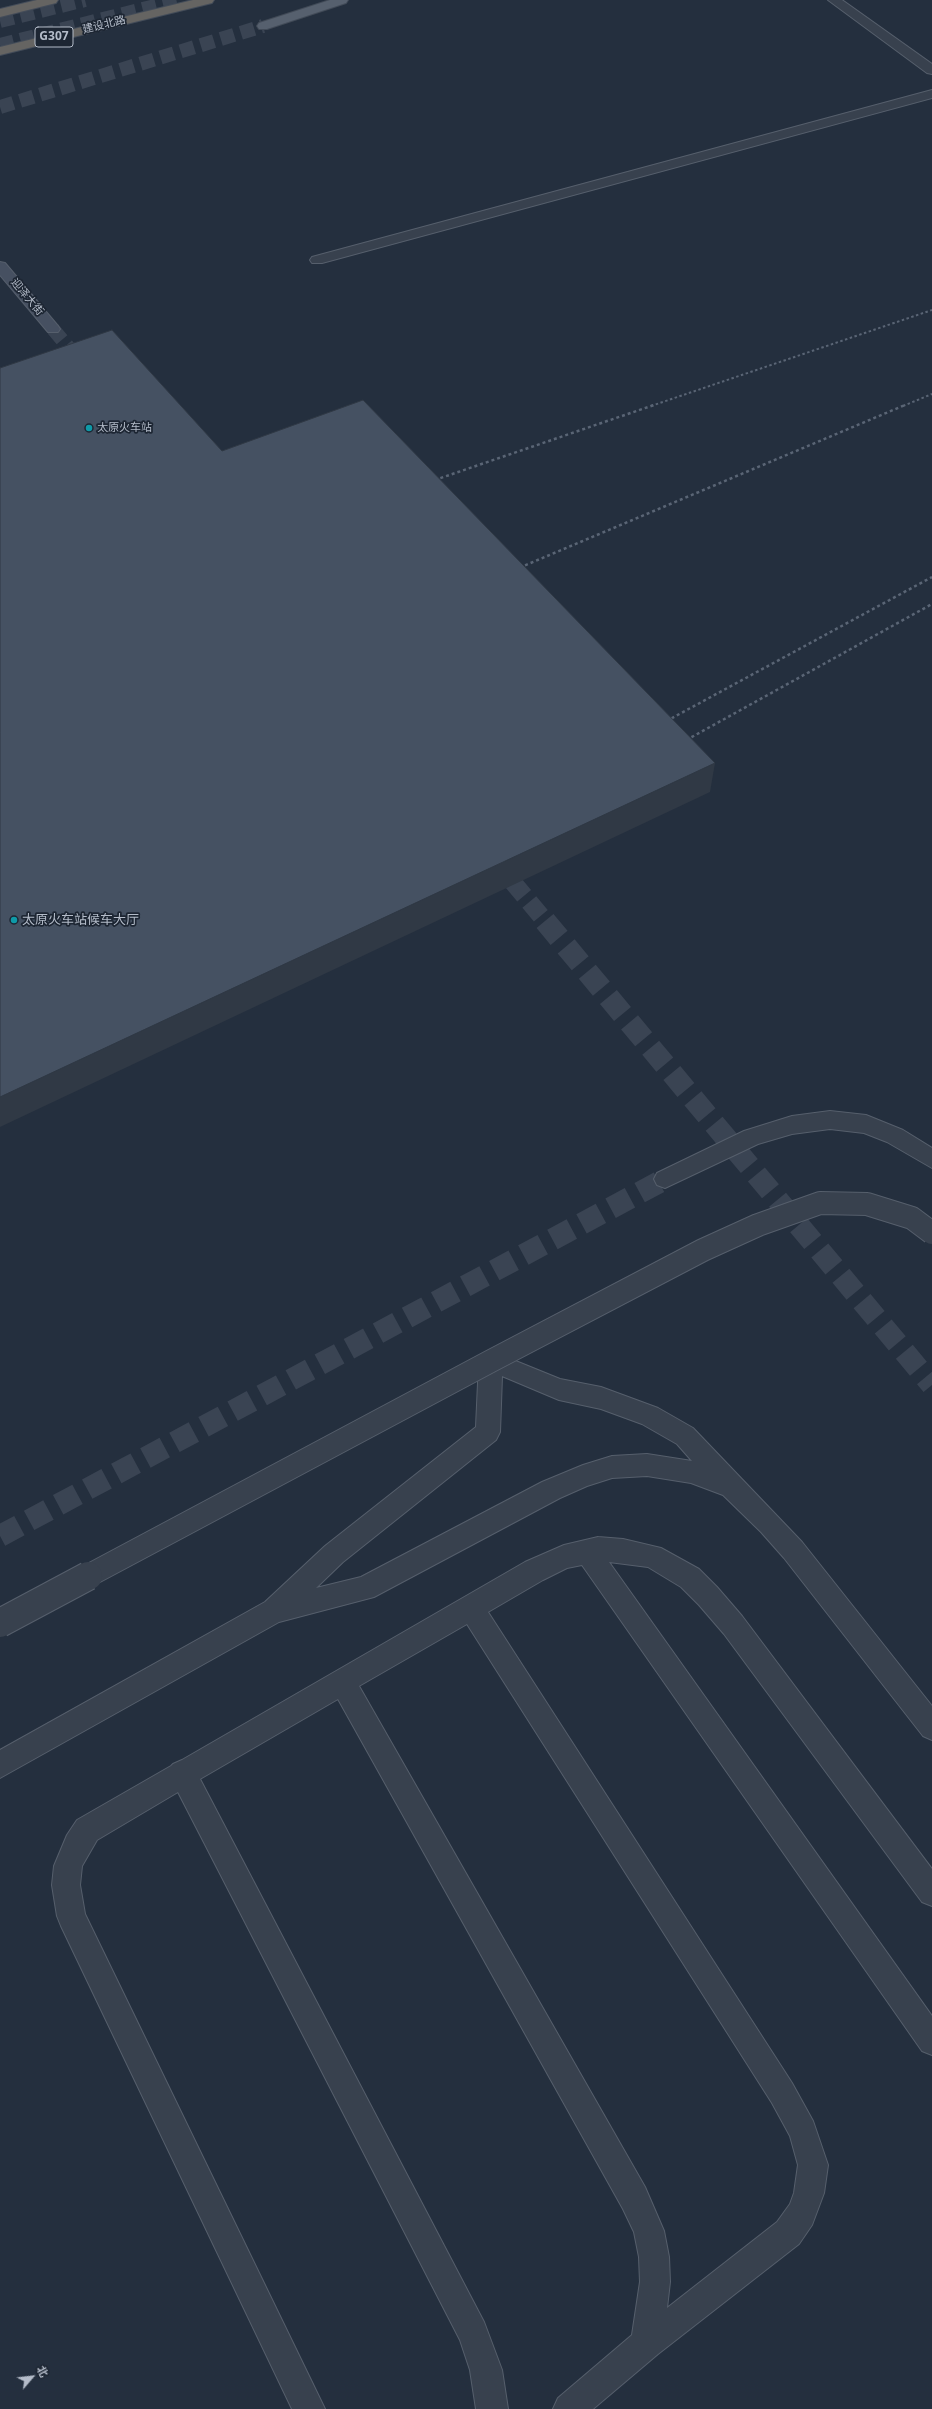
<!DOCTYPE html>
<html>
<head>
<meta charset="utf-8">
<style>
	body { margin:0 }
	#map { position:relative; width:932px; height:2409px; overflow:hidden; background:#242f3e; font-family:"Noto Sans","Noto Sans SC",sans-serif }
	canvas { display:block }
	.north { position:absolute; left:12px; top:2357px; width:40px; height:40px; -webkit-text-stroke:3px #1d2633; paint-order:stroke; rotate:62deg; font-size:11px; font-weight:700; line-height:16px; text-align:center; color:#b4bcc9 }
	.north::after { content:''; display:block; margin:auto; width:14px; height:18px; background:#b4bcc9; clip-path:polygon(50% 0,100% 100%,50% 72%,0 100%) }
</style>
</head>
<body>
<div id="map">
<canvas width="932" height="2409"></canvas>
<div class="north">北</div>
</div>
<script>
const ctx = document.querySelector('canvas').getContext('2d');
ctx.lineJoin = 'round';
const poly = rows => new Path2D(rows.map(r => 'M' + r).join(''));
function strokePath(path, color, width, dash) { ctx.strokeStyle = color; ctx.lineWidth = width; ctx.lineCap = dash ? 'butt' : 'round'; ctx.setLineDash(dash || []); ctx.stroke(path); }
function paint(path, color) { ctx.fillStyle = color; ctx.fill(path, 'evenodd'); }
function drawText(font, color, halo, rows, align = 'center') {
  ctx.font = font + ' "Noto Sans","Noto Sans SC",sans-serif'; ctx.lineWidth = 3.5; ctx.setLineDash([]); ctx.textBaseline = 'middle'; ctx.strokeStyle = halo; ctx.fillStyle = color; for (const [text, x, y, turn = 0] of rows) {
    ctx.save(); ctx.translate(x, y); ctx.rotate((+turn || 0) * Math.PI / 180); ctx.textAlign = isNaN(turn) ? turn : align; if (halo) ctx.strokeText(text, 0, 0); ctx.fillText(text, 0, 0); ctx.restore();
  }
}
strokePath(poly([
	[0,1536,665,1179]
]), '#3a4453', 22, [22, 11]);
strokePath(poly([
	[53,329,86,368]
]), '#3a4453', 14, [14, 7]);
strokePath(poly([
	[496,862,546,922]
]), '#3a4453', 18, [18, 8]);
strokePath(poly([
	[545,921,932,1385]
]), '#3a4453', 22, [22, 11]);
strokePath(poly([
	[0,107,263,26]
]), '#3a4453', 14, [14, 7]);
strokePath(poly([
	[0,21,85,0],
	[0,45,179,0]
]), '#3a4453', 14, [14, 7]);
const service = poly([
	[598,1537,623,1539,661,1548,699,1569,717,1587,742,1616,932,1869,932,1906,922,1902,724,1634,699,1605,681,1587,648,1567,609,1562,932,2016,932,2055,922,2051,582,1565,567,1568,543,1580,488,1612,792,2083,813,2121,828,2165,824,2193,812,2225,799,2244,658,2354,593,2409,553,2409,558,2398,632,2335,640,2282,639,2257,634,2232,623,2209,338,1699,200,1779,484,2322,502,2370,508,2409,476,2409,470,2370,460,2340,178,1792,97,1840,82,1866,80,1885,85,1914,325,2409,292,2409,61,1926,57,1916,52,1885,54,1866,67,1835,77,1820,171,1766,173,1764,182,1760,525,1562,564,1545,598,1537],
	[467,1624,772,2103,790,2136,798,2165,794,2193,790,2204,777,2222,667,2308,670,2282,669,2257,664,2231,645,2187,359,1686,467,1624]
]);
const minor = poly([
	[828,0,842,0,932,64,932,74,927,73,828,0],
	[932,90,932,98,322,263,312,263,310,260,312,257,932,90]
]);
const tertiary = poly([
	[830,1111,866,1115,903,1130,932,1148,932,1168,887,1142,864,1133,830,1129,792,1134,758,1144,665,1188,657,1185,654,1179,657,1173,744,1131,792,1116,830,1111],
	[491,1351,560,1379,601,1387,658,1408,693,1428,802,1542,932,1706,932,1740,923,1736,784,1558,761,1532,723,1495,691,1483,647,1476,612,1478,587,1486,560,1498,374,1597,279,1622,0,1778,0,1750,265,1602,325,1546,476,1427,479,1361,483,1354,491,1351],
	[502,1376,559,1400,601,1409,642,1424,677,1444,692,1461,647,1454,612,1456,583,1465,542,1482,361,1577,316,1588,343,1562,496,1440,500,1432,502,1376]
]);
const secondary = poly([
	[0,262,5,263,58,326,60,329,58,332,48,332,0,275,0,262]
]);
const primary = poly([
	[330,0,348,0,346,3,267,29,259,29,257,26,259,23,330,0]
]);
const trunk = poly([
	[37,0,58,0,56,3,0,17,0,9,37,0],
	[193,0,214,0,212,3,0,55,0,47,193,0]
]);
strokePath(service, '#565f6c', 2);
strokePath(minor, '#565f6c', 2);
strokePath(tertiary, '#565f6c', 2);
strokePath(secondary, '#565f6c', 2);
strokePath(primary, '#414a57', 2);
strokePath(trunk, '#434c59', 2);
paint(service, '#38414e');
paint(minor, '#38414e');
paint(tertiary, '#38414e');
paint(secondary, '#465061');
paint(primary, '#56606e');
paint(trunk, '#656462');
strokePath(poly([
	[651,406,932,310],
	[903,406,932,394]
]), '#5a6575', 2, [2.5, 2.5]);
strokePath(poly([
	[429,482,654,405],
	[514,570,905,405],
	[661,724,932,577],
	[681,743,932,604]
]), '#5a6575', 2.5, [3, 3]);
const tertiaryBridgeFar1 = poly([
	[86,1577,491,1361,703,1250,758,1225,820,1203,867,1204,912,1218,932,1233]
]);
const tertiaryBridge = poly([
	[0,1623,88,1576]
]);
strokePath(tertiaryBridgeFar1, '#565f6c', 24, []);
strokePath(tertiaryBridge, '#565f6c', 30, []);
strokePath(tertiaryBridgeFar1, '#38414e', 22);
strokePath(tertiaryBridge, '#38414e', 28);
paint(poly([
	[715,763,710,792,0,1127,0,1097]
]), '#303945');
const building = poly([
	[112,330,222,451,363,400,715,763,0,1097,0,368,112,330]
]);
paint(building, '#455162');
strokePath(building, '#303945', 1);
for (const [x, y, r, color] of [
	[89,428,4,"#0f9aa8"],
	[14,920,4,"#0f9aa8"]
]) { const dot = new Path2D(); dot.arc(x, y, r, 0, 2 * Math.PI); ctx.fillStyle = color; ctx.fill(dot); strokePath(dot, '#1d2633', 1.5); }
drawText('11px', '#b4bcc9', '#1d2633', [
	["建设北路",104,25,-14],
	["迎泽大街",27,297,50]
]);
drawText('11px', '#b4bcc9', '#1d2633', [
	["太原火车站",97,428]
], 'left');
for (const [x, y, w] of [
	[54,37,38]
]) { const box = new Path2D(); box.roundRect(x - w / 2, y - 10, w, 20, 3); ctx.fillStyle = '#1d2633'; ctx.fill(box); strokePath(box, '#b4bcc9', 1); }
drawText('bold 12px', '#b4bcc9', null, [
	["G307",54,37]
]);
drawText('13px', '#b4bcc9', '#1d2633', [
	["太原火车站候车大厅",22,920]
], 'left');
</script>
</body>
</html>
